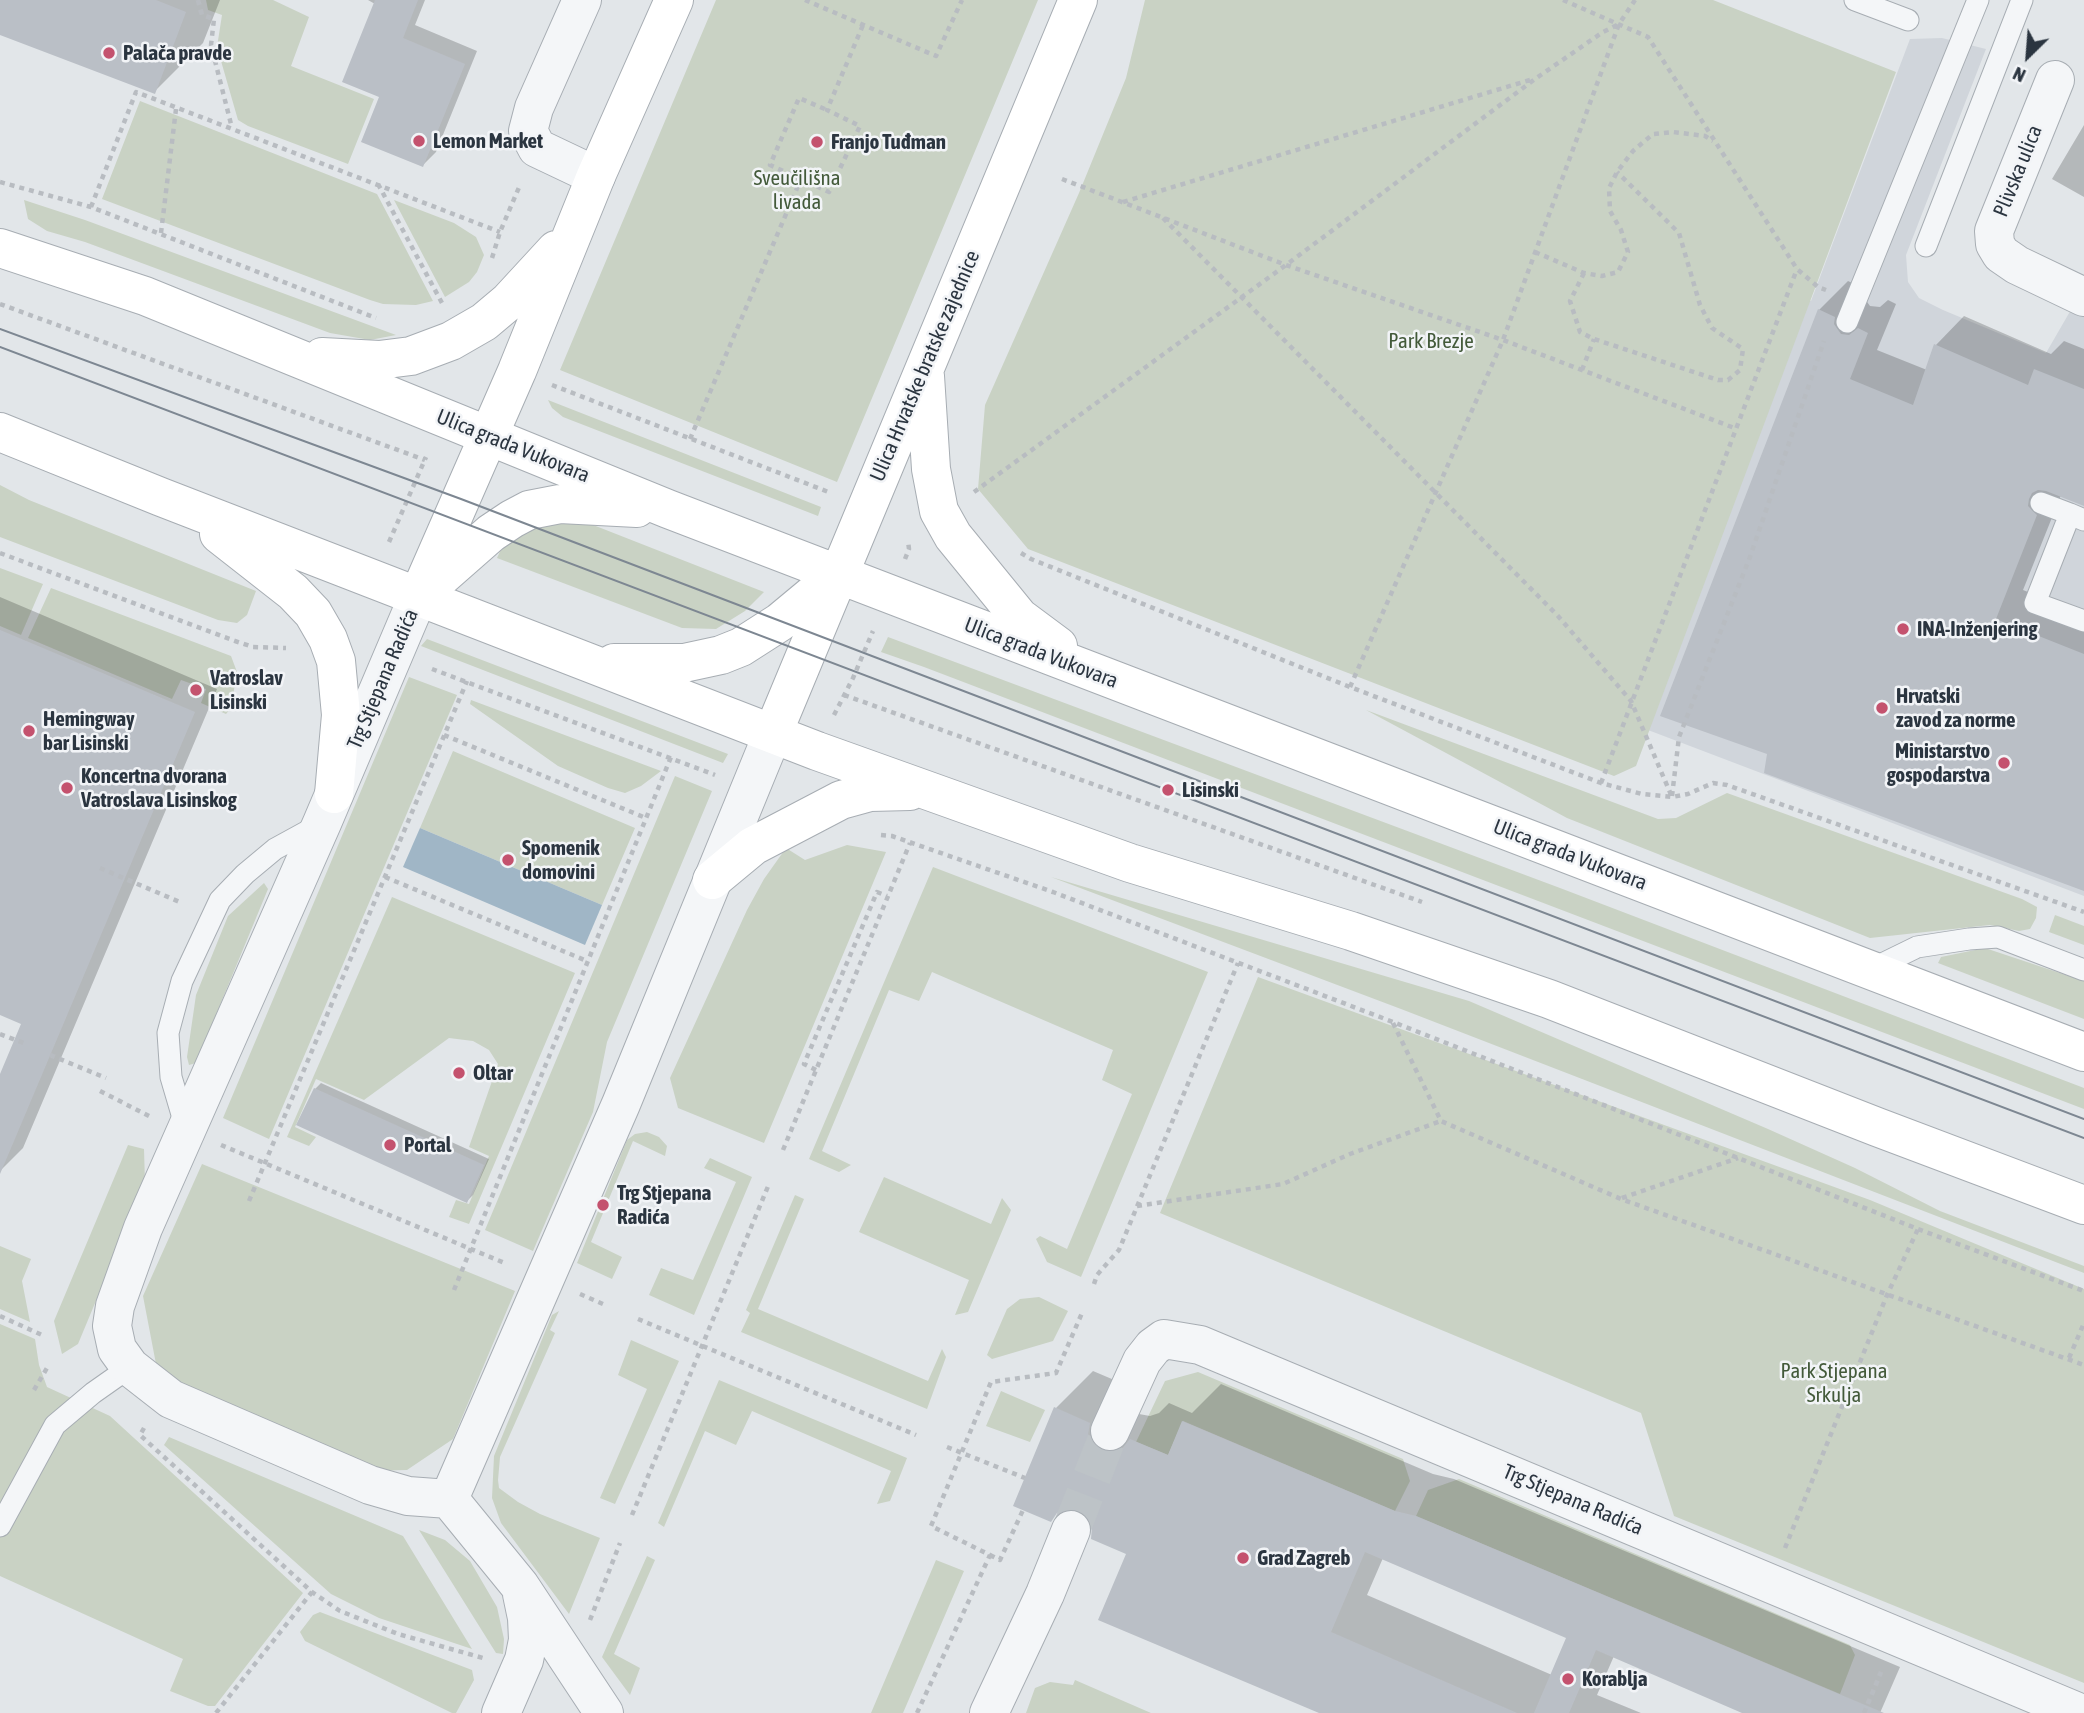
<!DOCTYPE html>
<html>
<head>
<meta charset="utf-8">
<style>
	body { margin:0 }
	#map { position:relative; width:2084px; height:1713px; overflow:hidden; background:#e2e6e9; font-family:"Asap Condensed",sans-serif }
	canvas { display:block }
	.north { position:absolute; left:1993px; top:21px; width:70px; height:70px; -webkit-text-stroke:5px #f2f4f7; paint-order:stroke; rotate:205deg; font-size:19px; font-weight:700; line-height:28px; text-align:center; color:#2b3540 }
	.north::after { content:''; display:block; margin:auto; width:24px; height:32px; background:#2b3540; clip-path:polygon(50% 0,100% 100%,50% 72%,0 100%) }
</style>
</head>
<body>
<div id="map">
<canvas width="2084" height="1713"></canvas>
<div class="north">N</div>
</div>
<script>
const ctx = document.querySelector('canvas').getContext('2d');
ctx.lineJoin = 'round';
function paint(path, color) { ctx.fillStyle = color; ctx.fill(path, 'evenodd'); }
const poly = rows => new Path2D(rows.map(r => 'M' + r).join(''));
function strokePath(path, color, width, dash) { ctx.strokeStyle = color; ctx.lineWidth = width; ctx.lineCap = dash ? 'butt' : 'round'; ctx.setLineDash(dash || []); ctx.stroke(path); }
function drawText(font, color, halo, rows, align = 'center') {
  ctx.font = font + ' "Asap Condensed",sans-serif'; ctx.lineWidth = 5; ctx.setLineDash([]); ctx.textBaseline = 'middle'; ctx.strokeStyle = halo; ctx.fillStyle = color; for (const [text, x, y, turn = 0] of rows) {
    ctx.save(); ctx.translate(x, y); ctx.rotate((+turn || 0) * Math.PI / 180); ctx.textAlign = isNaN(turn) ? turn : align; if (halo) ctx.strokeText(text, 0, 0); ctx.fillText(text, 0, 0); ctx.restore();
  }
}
paint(poly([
	[1942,38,1986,49,1906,255,1908,282,1919,298,1943,310,2046,353,2072,308,2084,308,2084,896,1648,730,1806,299,1811,301,1910,39]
]), '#d0d5db');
paint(poly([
	[206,0,273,0,309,17,291,66,374,99,348,164,248,126,238,120,217,47,222,15,208,10],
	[716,0,1038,0,837,482,560,370],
	[1145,0,1713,0,1896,72,1636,766,1614,776,1028,549,978,489,985,405,1079,193,1126,78],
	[140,101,377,194,433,301,416,305,383,304,370,300,102,199],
	[24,200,85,220,396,335,370,340,330,333,85,242,47,231,28,219],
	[394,200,454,223,476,237,484,255,477,272,469,282,445,297],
	[548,400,821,507,818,516,563,417,552,408],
	[0,485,29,500,256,591,247,615,237,623,218,620,0,537],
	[533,520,583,521,764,592,745,611,716,629,682,628,497,558,504,543],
	[0,568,43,584,21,635,0,626],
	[51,588,231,656,237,672,231,708,226,714,201,703,206,689,181,680,172,699,28,638],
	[888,637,1560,888,2084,1088,2084,1109,924,667,881,652],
	[427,639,728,754,723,763,421,646],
	[409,677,457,695,269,1139,223,1118],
	[471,700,661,771,641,786,625,793,608,788,558,766,470,704],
	[1366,710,1658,819,1676,818,1727,793,2022,899,2037,907,2036,918,2030,929,2019,931,1990,925,1870,938,1567,818],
	[453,751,635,828,602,905,420,828],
	[675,776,712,791,607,1042,593,1112,533,1251,485,1230],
	[847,845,886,852,764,1143,678,1108,670,1078,747,910,764,879,786,848,805,860],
	[933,867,1208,972,1081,1277,1047,1262,1036,1239,1040,1236,1067,1249,1132,1094,1102,1080,1113,1050,932,972,919,1001,889,990,822,1151,851,1165,839,1172,809,1159],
	[1051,877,1469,1001,1768,1129,1855,1168,1940,1211,2084,1266,2084,1273,1401,1009],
	[264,883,268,889,196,1063,189,1065,187,1057,196,995,228,916],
	[392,897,575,973,469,1224,449,1217,456,1200,469,1204,489,1156,469,1147,498,1064,489,1050,473,1041,449,1038,364,1100,316,1079,295,1127,316,1137,309,1146,287,1137],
	[2055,915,2084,926,2084,945,2049,932],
	[1985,948,2084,981,2084,1019,1938,963,1941,957],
	[1258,977,1870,1200,2084,1289,2084,1683,1674,1516,1641,1413,1160,1213],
	[647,1132,659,1137,667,1146,665,1156,633,1141,591,1242,622,1257,612,1279,577,1263,627,1140,635,1134],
	[128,1145,144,1149,145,1183,78,1344,62,1354,54,1321],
	[710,1158,752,1177,694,1315,649,1295,661,1268,693,1280,736,1182,704,1168],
	[202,1164,515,1291,453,1439,407,1470,367,1471,178,1389,156,1364,143,1296],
	[884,1177,991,1224,1002,1198,1011,1210,968,1312,955,1315,969,1280,859,1232],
	[795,1195,804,1199,758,1309,928,1381,942,1349,946,1357,927,1409,741,1332,750,1313,746,1310],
	[0,1246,31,1259,22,1281,30,1322,0,1309],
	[1039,1297,1068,1311,1053,1341,992,1359,987,1355,1007,1309,1020,1299],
	[559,1311,550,1330,555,1333,500,1457,498,1480,499,1488,518,1502,540,1514,600,1538,569,1614,501,1523,492,1498,494,1456,552,1315],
	[0,1324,35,1339,39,1365,47,1387,110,1416,303,1593,215,1706,208,1706,170,1691,183,1659,0,1576],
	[631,1340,679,1361,615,1504,600,1498,647,1389,618,1375],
	[1198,1372,1403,1459,1410,1481,1395,1511,1183,1421,1168,1455,1136,1442,1165,1381],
	[719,1380,907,1458,890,1501,877,1504,891,1471,752,1411,736,1445,705,1431,664,1527,658,1523],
	[1001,1391,1045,1410,1030,1442,986,1426],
	[169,1437,403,1536,472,1649,379,1618,331,1594,164,1445],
	[1459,1479,1850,1645,1855,1655,1840,1694,1416,1516,1428,1490],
	[419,1530,445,1540,470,1561,497,1607,504,1639,503,1654,496,1653],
	[647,1556,655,1560,614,1654,640,1668,630,1695,602,1657],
	[936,1560,964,1571,903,1713,871,1713],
	[320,1612,472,1670,474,1680,456,1713,452,1713,305,1641,300,1632,313,1615],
	[1075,1680,1151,1713,1026,1713,1035,1688,1050,1682,1073,1685]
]), '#c9d2c4');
paint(poly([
	[420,828,602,905,585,945,403,867]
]), '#a0b6c6');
paint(poly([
	[0,0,220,0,203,43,154,92,0,33],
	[368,0,425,0,415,25,477,51,436,152,423,165,375,4],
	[2084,125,2084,197,2052,179],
	[1848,281,1863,288,1862,295,1870,306,1880,307,1888,300,1896,304,1877,350,1927,370,1936,345,1964,316,2051,354,2064,341,2084,349,2084,504,2061,495,2023,590,2084,614,2084,889,1766,771,1819,310],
	[0,597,217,689,23,1148,0,1171,0,1079,23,1023,0,1013],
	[321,1083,489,1159,473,1195,467,1201,315,1089],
	[1093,1371,1126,1385,1130,1407,1139,1414,1150,1416,1159,1413,1169,1403,1192,1413,1221,1384,1433,1474,1454,1479,1900,1667,1880,1713,1747,1713,1614,1656,1597,1695,1641,1713,1324,1713,1094,1526,1056,1408],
	[1383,1558,1568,1638,1552,1675,1367,1595]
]), '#0003');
paint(poly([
	[0,0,156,0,186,12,155,94,0,35],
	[375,0,418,0,403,38,465,64,423,167,361,142,379,97,342,82],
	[1818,309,1835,317,1834,324,1841,334,1849,335,1858,328,1868,333,1850,379,1913,405,1934,344,2028,385,2034,369,2084,389,2084,506,2046,491,2038,490,2032,493,2029,499,2028,506,2037,515,1996,619,2084,654,2084,891,1764,773,1767,754,1660,716],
	[0,630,195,712,0,1174,0,1074,21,1024,0,1015],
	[314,1088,484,1165,467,1203,296,1125],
	[1054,1407,1090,1423,1088,1434,1093,1444,1102,1451,1111,1453,1122,1449,1130,1439,1168,1455,1182,1421,1395,1511,1416,1516,1884,1713,1742,1713,1596,1650,1569,1713,1534,1713,1566,1638,1365,1552,1331,1632,1517,1713,1319,1713,1098,1620,1126,1554,1091,1539,1092,1526,1088,1516,1080,1510,1067,1509,1057,1513,1051,1522,1013,1506]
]), '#babfc6');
strokePath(poly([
	[1071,1530,1110,1431]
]), '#bdc3c7', 38, [38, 19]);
const service = poly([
	[1855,0,1908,20],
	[1926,246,2022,0],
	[1847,322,1978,0],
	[2041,503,2070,514],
	[2084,520,2070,514,2035,603,2084,621],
	[1870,970,1917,947,1969,939,1998,937,2084,970],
	[186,1128,171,1077,168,1033,182,981,220,900,245,874,275,849,317,826],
	[0,1526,55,1425,93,1393,130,1367]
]);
const minor = poly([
	[582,0,534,108,528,131,537,148,596,176],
	[2055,80,1994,231,1995,244,2001,254,2017,265,2084,297],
	[418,597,322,823,143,1228,115,1306,112,1326,117,1349,130,1367,171,1399,370,1485,408,1496,449,1499,520,1586,604,1713],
	[1110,1431,1142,1361,1153,1347,1164,1339,1200,1345,2080,1713],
	[449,1499,621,1104,773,733],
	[501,1713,524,1660,528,1640,527,1618,522,1594],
	[989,1713,1045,1594,1071,1530]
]);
const secondary = poly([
	[0,248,145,296,668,509,2084,1052],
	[322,357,379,360,411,356,451,341,484,322,509,301,556,250],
	[925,376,931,469,939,511,953,536,1019,617,1058,646],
	[0,432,161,497,817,751,1130,863,1351,931,1549,999,1877,1127,2084,1205],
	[219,534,293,592,313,613,328,639,336,661,341,715,334,794],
	[425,591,491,533,512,519,529,510,560,504,637,508],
	[418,597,517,371,596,176,674,0],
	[614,663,684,663,721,655,741,647,780,622,833,578],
	[773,733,1078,0],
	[712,880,753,846,841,800,870,792,910,791]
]);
strokePath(service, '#a7adb3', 23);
strokePath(minor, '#a7adb3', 40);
strokePath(secondary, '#a7adb3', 40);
strokePath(poly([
	[198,0,202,15,214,19,211,45,232,128],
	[805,0,936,56,962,0],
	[1563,0,1648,37,1797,269,1818,287,1826,290],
	[801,179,770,165,799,98,827,110],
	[1062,179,1286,265,1503,340,1737,429],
	[0,182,91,207,376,318],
	[378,184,442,303],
	[1123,202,1530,80],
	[91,207,136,92,500,232],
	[1163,218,1558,616,1631,701,1672,797],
	[161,233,176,109],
	[1535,252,1584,273,1602,276,1618,272,1628,252,1621,230,1610,211,1609,188,1617,172,1633,151,1653,134,1673,132,1705,136,1713,141],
	[492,258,500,232,520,185],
	[1584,273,1570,301,1580,332,1594,339,1718,380,1728,380,1740,370,1743,349,1712,328,1700,305,1679,233,1617,172],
	[0,304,425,460],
	[1582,370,1594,339],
	[552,385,831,493],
	[690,439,801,179,829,192,860,126,827,110,863,25],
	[974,492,1286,265,1535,79,1603,32,1619,24],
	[389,542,426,457],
	[0,553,235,641,253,647,286,648],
	[1021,553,1031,559,1350,687,1601,783,1642,794,1672,797,1688,794,1713,783,1727,785,2084,912],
	[905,559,909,549,908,541],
	[432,669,715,775],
	[1350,687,1503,340,1619,24,1635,0],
	[844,695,1422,902],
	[834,715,853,678,873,631],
	[444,735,646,818],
	[1601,783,1797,269],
	[1672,796,1679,737,1750,557,1824,341],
	[881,835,892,836,1053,892,1393,1022,1918,1229,2084,1291],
	[100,868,182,903],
	[385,877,587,961],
	[1393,1023,1441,1121,1621,1199,2084,1365],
	[0,1034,26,1044],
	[50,1055,106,1078],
	[816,1070,804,1064,877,892,887,896],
	[100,1091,149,1116],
	[221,1145,507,1264],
	[783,1150,910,843],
	[1622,1198,1738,1158],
	[249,1201,467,681],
	[1137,1206,1283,1184,1350,1154,1441,1121],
	[1094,1284,1097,1275,1119,1250,1238,963],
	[454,1290,671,757],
	[580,1294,603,1304],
	[0,1316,42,1335],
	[638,1319,916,1435],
	[2069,1358,2084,1323],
	[34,1390,47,1368],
	[144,1428,140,1435,312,1592,340,1611,398,1634,483,1658],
	[947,1447,1025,1478],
	[632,1515,769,1184],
	[1785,1548,1887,1295,1918,1229],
	[990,1555,1000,1560,1023,1510],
	[590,1620,620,1543],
	[216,1713,312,1592],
	[917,1713,990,1555,931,1526,991,1382,1056,1373,1082,1313],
	[1864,1713,1881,1672]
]), '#b8bcc1', 4.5, [5, 5]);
strokePath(service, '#f4f6f8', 21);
strokePath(minor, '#f4f6f8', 38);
strokePath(secondary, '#fff', 38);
strokePath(poly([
	[0,329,461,499,2084,1119],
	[0,347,2084,1138]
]), '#7d8792', 2);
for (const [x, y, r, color] of [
	[109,53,7,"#c4526e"],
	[419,141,7,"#c4526e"],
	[817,142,7,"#c4526e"],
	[1903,629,7,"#c4526e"],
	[196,690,7,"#c4526e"],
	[1882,708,7,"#c4526e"],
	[29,731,7,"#c4526e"],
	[2004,763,7,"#c4526e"],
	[67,788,7,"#c4526e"],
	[1168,790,7,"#c4526e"],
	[508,860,7,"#c4526e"],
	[459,1073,7,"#c4526e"],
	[390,1145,7,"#c4526e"],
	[603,1205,7,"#c4526e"],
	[1243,1558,7,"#c4526e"],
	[1568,1679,7,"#c4526e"]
]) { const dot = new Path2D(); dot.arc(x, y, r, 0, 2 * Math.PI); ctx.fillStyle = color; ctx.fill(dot); strokePath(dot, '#f2f4f7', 2.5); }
drawText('bold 21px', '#2b3540', '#f2f4f7', [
	["Palača pravde",123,53],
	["Lemon Market",433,141],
	["Franjo Tuđman",831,142],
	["INA-Inženjering",1917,629],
	["Vatroslav",210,678],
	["Lisinski",210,702],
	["Hrvatski",1896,696],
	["zavod za norme",1896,720],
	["Hemingway",43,719],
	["bar Lisinski",43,743],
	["Ministarstvo",1990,751,"right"],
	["gospodarstva",1990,775,"right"],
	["Koncertna dvorana",81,776],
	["Vatroslava Lisinskog",81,800],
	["Lisinski",1182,790],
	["Spomenik",522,848],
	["domovini",522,872],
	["Oltar",473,1073],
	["Portal",404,1145],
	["Trg Stjepana",617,1193],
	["Radića",617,1217],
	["Grad Zagreb",1257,1558],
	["Korablja",1582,1679]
], 'left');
drawText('21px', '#2b3540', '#f2f4f7', [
	["Plivska ulica",2018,171,-68],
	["Ulica Hrvatske bratske zajednice",925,366,-67],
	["Ulica grada Vukovara",513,446,22],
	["Ulica grada Vukovara",1041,653,21],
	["Trg Stjepana Radića",383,679,-67],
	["Ulica grada Vukovara",1570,855,21],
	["Trg Stjepana Radića",1573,1500,23]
]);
drawText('21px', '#435a3a', '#f2f4f7', [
	["Sveučilišna",797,178],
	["livada",797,202],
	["Park Brezje",1431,341],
	["Park Stjepana",1834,1371],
	["Srkulja",1834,1395]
]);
</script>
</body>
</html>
